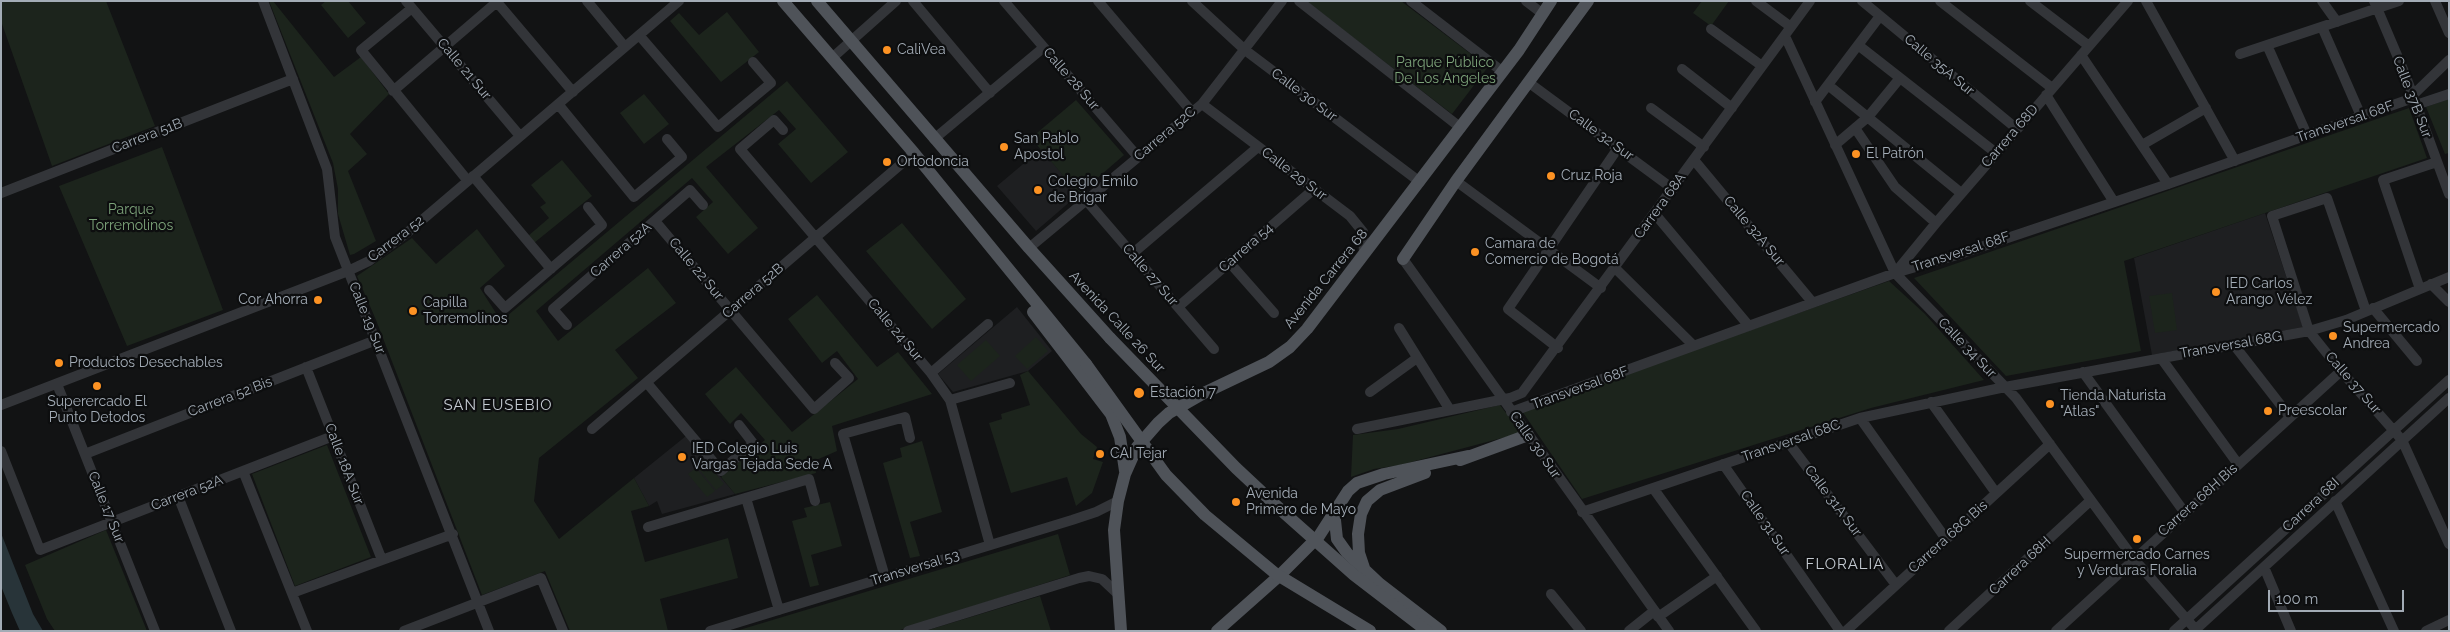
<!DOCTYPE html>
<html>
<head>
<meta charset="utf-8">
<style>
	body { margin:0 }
	#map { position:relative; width:2450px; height:632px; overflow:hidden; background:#121314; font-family:Raleway,sans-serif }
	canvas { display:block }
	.frame { position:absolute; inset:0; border:2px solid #a3acb6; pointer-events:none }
	.scale { position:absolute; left:2268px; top:590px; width:136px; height:22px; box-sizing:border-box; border:2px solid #a3acb6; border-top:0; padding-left:6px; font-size:15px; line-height:18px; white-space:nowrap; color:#a3acb6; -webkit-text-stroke:4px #0d0e0f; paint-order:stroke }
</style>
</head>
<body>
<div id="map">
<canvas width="2450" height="632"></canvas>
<div class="frame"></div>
<div class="scale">100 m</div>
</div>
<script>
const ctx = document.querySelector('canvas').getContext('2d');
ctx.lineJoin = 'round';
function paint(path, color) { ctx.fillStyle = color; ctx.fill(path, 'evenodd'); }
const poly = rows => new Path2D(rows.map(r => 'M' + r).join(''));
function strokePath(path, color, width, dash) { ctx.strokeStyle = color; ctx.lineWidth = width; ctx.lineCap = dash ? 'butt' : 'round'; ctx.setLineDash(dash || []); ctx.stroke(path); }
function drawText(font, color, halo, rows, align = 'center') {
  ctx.font = font + ' Raleway,sans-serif'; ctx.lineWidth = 4.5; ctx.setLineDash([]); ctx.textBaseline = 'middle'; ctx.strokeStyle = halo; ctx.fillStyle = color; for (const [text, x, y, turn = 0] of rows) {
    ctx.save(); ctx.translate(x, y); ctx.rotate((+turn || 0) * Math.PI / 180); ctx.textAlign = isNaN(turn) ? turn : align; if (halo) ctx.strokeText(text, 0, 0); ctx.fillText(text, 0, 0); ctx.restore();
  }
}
paint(poly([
	[1041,149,1079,194,1036,231,997,186],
	[2265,213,2303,327,2152,355,2134,258],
	[1017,307,1052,351,1028,371,953,392,938,374],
	[686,436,735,494,662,514,657,501,649,506,634,478]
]), '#1e1f21');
paint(poly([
	[1,1,106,1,155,126,52,166,1,21],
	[269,1,273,1,334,77,361,57,389,94,350,134,367,154,348,171,376,241,354,254,350,255,338,214,338,189,333,163],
	[326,1,348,1,366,23,348,38,321,5],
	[1306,1,1401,1,1488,67,1452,114],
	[1702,1,1729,1,1711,26,1693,13],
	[727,12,759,52,721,82,670,21,679,13,699,35],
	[787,81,848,152,811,183,778,144,796,129,779,110,706,167,758,228,728,254,696,217,713,202,692,178,536,311,558,341,648,268,676,303,615,350,638,378,539,458,534,501,559,539,634,478,649,506,631,511,645,562,728,538,738,578,660,599,668,631,570,631,545,571,482,595,376,320,357,276,412,238,436,264,477,229,505,266,480,288,501,321],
	[644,94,669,124,644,144,620,113],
	[2449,99,2449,153,2445,154,2426,107],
	[1076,100,1124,155,1079,194,1031,138],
	[2409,108,2427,158,2124,261,2141,351,2006,376,1914,278],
	[162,147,223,310,127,346,59,186],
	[562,160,592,196,534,243,528,236,549,218,540,207,546,203,531,185],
	[902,223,966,299,932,329,866,251],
	[1889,281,1925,314,1984,380,1871,408,1582,499,1522,411],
	[2172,293,2177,330,2155,333,2149,296],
	[817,295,877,367,898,352,932,394,832,426,837,451,814,461,816,473,735,494,721,477,765,440,741,413,730,424,705,394,736,367,792,432,858,379,837,351,822,363,788,319],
	[1036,337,1048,351,1027,369,1015,356],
	[986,340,1000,356,971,381,957,365],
	[1028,371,1081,434,1097,447,1093,459,1103,462,1092,493,1076,506,1067,477,1011,493,989,423,1002,419,1001,414,1030,405,1020,375],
	[1500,405,1521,433,1400,465,1374,469,1351,477,1353,435,1398,429],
	[922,441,942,512,910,522,920,556,910,558,883,463,902,457,900,448],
	[327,445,371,557,295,586,252,474],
	[705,461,724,484,716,490,697,467],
	[696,468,715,491,707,497,688,474],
	[830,502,842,546,811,555,819,585,810,587,792,521,807,517,804,508],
	[106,530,147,631,55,631,47,619,25,565],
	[1058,534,1070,575,897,631,736,631],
	[1040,596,1051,631,925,631]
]), '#1c241c');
paint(poly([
	[1,533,33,614,43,631,20,631,12,613,1,586]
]), '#283439');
strokePath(poly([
	[263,1,327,169,335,237,489,631],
	[406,1,520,136],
	[496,1,573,92],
	[587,1,625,47],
	[913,1,990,93],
	[1004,1,1138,157],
	[1098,1,1192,112],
	[1192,1,1245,50,1420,182],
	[1299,1,1461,128],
	[1411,1,1503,72],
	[1526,1,1543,14],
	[1756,1,1791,27],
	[1862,1,2017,129],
	[1940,1,2052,88],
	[2030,1,2089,46],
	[2146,1,2235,161],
	[2322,1,2337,22],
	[2374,1,2405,74,2449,194],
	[2435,1,2449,33],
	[412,8,361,50,468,181],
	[2322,27,2361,116],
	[1711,29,1762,66],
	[639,35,718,127,771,83,753,62],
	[1785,36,1895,273,2016,398,2134,559,2197,631],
	[1858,45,1996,153],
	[2267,45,2307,135],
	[2240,54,2399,1],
	[2081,55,2168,184],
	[832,58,896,1],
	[1682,69,1732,108],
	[1528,82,1673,189],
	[1828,85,1961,193],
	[393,91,498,1],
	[2046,95,2114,202],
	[2413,95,2449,60],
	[1815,102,1880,16],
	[558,104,634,197,682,157,667,139],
	[1202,104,1350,216,1363,232,1364,254],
	[2416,105,2449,94],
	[1651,108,1704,147],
	[1855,128,1895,187,1936,223],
	[783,130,774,120,740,149,931,373,950,400,990,545],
	[934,139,1043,48],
	[1835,145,1868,117,1900,78],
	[2142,145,2206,108],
	[1694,160,1813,303],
	[473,176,551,269],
	[1456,181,1601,288],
	[1,193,293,79],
	[1086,200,1214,349],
	[1655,214,1749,326],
	[655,221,814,409,849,378,835,363],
	[1029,248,1202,104,1282,1],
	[1132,254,1258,147],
	[1403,259,1669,631],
	[1229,262,1274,313],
	[1615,268,1694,346],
	[1895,273,1936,223,2128,1],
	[2431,284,2449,302],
	[2420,289,2383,180,2437,162],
	[489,290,505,308,602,225,588,207],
	[1178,307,1314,189],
	[2373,308,2417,361],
	[2366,311,2327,198,2272,216,2309,331,2341,371,2402,440,2449,544],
	[567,325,553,309,690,190,703,205],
	[1399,328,1450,410],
	[2234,345,2290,417],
	[1558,348,1508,309,1618,148],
	[2161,358,2238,464],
	[306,367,382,560],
	[2083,372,2185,513],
	[931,373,988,324],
	[647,383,721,471,753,443,739,425],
	[57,384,155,631],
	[1370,392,1417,358],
	[950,400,1010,383],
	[1931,402,1996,493],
	[1,405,348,271,369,261,408,232,679,1],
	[1511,412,1895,273,1957,255,2168,184,2413,98],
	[1860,418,1946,539],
	[592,429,914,153],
	[1357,429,1510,398,1522,393,1810,1],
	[1788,442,1896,585],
	[1,451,40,550,333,436],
	[85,454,376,340],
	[1723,464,1840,631],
	[243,471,307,631],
	[1653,488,1756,631],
	[178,496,231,631],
	[746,498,779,610],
	[2335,501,2394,631],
	[1582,512,1860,418,2005,387,2309,331,2346,320,2449,277],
	[648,527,809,479,815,501],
	[2264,567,2291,631],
	[885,577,843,434,905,417,910,438],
	[292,593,453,534],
	[1551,594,1581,631],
	[1658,617,1717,576],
	[404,631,541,578,563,631],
	[710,631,1072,520,1096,512,1118,501],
	[908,631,1079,578,1089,576,1102,579,1119,595],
	[1629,631,1654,611],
	[1846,631,2050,444],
	[1949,631,2090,501],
	[2056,631,2341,371],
	[2174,631,2449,380],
	[2194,631,2449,398],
	[2426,631,2449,620]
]), '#333539', 10);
strokePath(poly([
	[783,1,914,153,1086,364],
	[817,1,1029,248,1110,338],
	[1403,259,1456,181,1588,1],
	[1033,312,1111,414,1120,437,1125,471],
	[1460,460,1528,435],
	[1334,511,1337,539,1347,553,1380,584,1441,631],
	[1365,571,1359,553,1358,534,1361,514,1367,501,1380,490,1425,473],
	[1121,631,1114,530,1118,501,1125,474,1137,447,1158,423,1169,413,1204,393,1269,362,1290,347,1307,329,1519,50,1551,1],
	[1217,631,1279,576,1319,536,1348,491,1357,483,1384,474,1468,456]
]), '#4f5359', 12);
strokePath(poly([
	[1110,338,1236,468,1282,511,1354,575,1427,631],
	[1086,364,1166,475,1205,515,1276,574,1370,631]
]), '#4f5359', 12);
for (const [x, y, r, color] of [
	[887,50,5,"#fc9223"],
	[1004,147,5,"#fc9223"],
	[1856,154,5,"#fc9223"],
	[887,162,5,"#fc9223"],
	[1551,176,5,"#fc9223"],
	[1038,190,5,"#fc9223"],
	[1475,252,5,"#fc9223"],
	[2216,292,5,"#fc9223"],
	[318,300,5,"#fc9223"],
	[413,311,5,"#fc9223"],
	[2333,336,5,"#fc9223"],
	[59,363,5,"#fc9223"],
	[97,386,5,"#fc9223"],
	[1139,393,6,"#fc9223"],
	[2050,404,5,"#fc9223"],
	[2268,411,5,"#fc9223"],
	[1100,454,5,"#fc9223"],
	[682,457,5,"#fc9223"],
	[1236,502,5,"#fc9223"],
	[2137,539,5,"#fc9223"]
]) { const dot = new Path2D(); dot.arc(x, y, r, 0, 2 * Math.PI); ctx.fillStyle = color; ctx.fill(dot); strokePath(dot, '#0d0e0f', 2); }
drawText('14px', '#a3acb6', '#0d0e0f', [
	["CaliVea",897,50],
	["San Pablo",1014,139],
	["Apostol",1014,155],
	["El Patrón",1866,154],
	["Ortodoncia",897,162],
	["Cruz Roja",1561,176],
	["Colegio Emilo",1048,182],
	["de Brigar",1048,198],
	["Camara de",1485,244],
	["Comercio de Bogotá",1485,260],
	["IED Carlos",2226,284],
	["Arango Vélez",2226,300],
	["Cor Ahorra",308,300,"right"],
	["Capilla",423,303],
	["Torremolinos",423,319],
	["Supermercado",2343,328],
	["Andrea",2343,344],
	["Productos Desechables",69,363],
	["Estación 7",1150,393],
	["Tienda Naturista",2060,396],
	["\"Atlas\"",2060,412],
	["Superercado El",97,402,"center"],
	["Punto Detodos",97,418,"center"],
	["Preescolar",2278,411],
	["IED Colegio Luis",692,449],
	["Vargas Tejada Sede A",692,465],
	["CAI Tejar",1110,454],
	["Avenida",1246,494],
	["Primero de Mayo",1246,510],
	["Supermercado Carnes",2137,555,"center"],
	["y Verduras Floralia",2137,571,"center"]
], 'left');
drawText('14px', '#7ca279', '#0d0e0f', [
	["Parque Público",1445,63],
	["De Los Angeles",1445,79],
	["Parque",131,210],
	["Torremolinos",131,226]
]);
drawText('14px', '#a3acb6', '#0d0e0f', [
	["Calle 35A Sur",1939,65,40],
	["Calle 21 Sur",464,69,50],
	["Calle 28 Sur",1071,79,49],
	["Calle 30 Sur",1304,95,37],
	["Calle 37B Sur",2412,97,69],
	["Transversal 68F",2345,122,-19],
	["Carrera 52C",1165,134,-40],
	["Calle 32 Sur",1601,135,36],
	["Carrera 51B",147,136,-21],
	["Carrera 68D",2010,136,-49],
	["Calle 29 Sur",1294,174,37],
	["Carrera 68A",1660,206,-54],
	["Calle 32A Sur",1754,231,50],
	["Carrera 52",396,239,-37],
	["Carrera 54",1246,248,-41],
	["Carrera 52A",621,250,-41],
	["Transversal 68F",1961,252,-18],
	["Calle 22 Sur",696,269,50],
	["Calle 27 Sur",1150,275,49],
	["Avenida Carrera 68",1326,279,-51],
	["Carrera 52B",753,291,-41],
	["Calle 19 Sur",367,318,68],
	["Avenida Calle 26 Sur",1117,322,47],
	["Calle 24 Sur",895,330,50],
	["Transversal 68G",2231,345,-10],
	["Calle 34 Sur",1967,348,46],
	["Calle 37 Sur",2353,383,49],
	["Transversal 68F",1580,388,-20],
	["Carrera 52 Bis",230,397,-21],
	["Transversal 68C",1791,441,-19],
	["Calle 30 Sur",1535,445,55],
	["Calle 18A Sur",344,464,69],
	["Carrera 52A",187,493,-21],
	["Carrera 68H Bis",2198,500,-42],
	["Calle 31A Sur",1833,501,53],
	["Carrera 68I",2311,505,-43],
	["Calle 17 Sur",106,507,68],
	["Calle 31 Sur",1765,523,55],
	["Carrera 68G Bis",1948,537,-42],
	["Carrera 68H",2020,566,-43],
	["Transversal 53",915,568,-17]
]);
ctx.letterSpacing = '1px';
drawText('15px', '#c4cad1', '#0d0e0f', [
	["SAN EUSEBIO",498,405],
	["FLORALIA",1845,564]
]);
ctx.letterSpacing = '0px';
</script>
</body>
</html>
